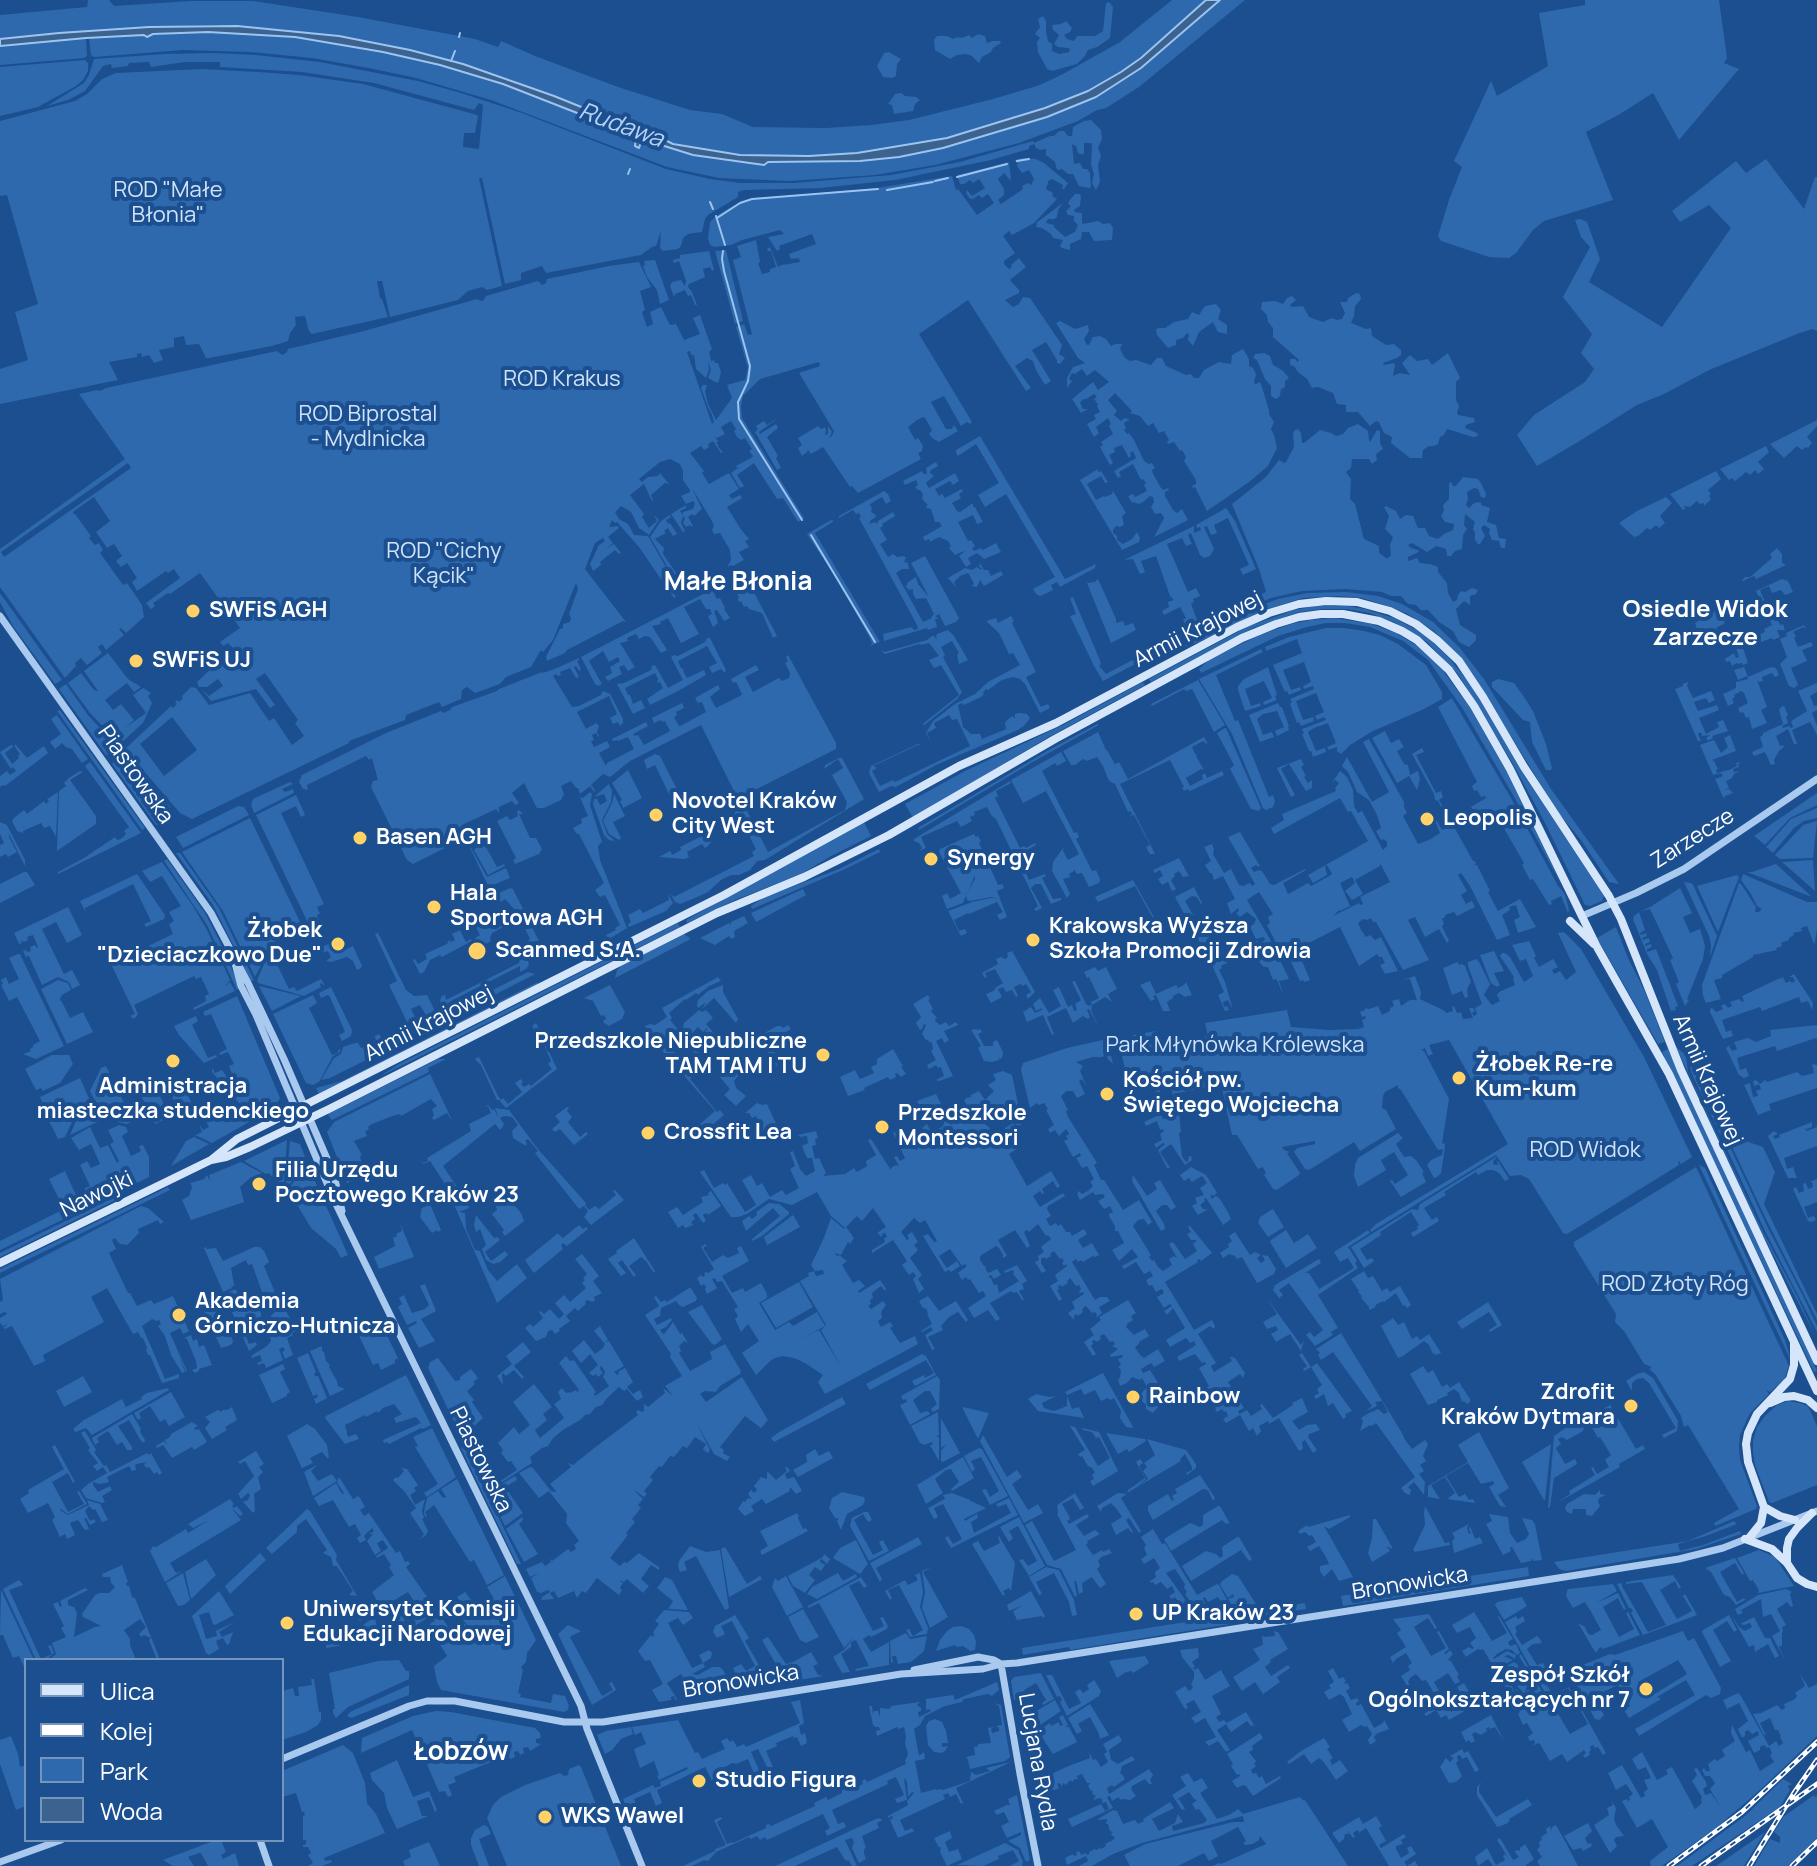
<!DOCTYPE html>
<html>
<head>
<meta charset="utf-8">
<style>
	body { margin:0 }
	#map { position:relative; width:1817px; height:1866px; overflow:hidden; background:#1b4f8f; font-family:Manrope,sans-serif }
	canvas { display:block }
	.legend { position:absolute; left:24px; top:1658px; width:260px; height:184px; box-sizing:border-box; background:#1b4f8f; border:2px solid #7695bc; margin:0; padding:10px 14px; list-style:none; font-size:24px; color:#fff }
	.legend li { display:flex; align-items:center; gap:16px; height:40px }
	.legend b { width:40px; border:2px solid #7695bc }
</style>
</head>
<body>
<div id="map">
<canvas width="1817" height="1866"></canvas>
<ul class="legend">
<li><b style="height:10px;background:#d6e6fa"></b>Ulica</li>
<li><b style="height:10px;background:#fff"></b>Kolej</li>
<li><b style="height:22px;background:#2e69ad"></b>Park</li>
<li><b style="height:22px;background:#3c6290"></b>Woda</li>
</ul>
</div>
<script>
const ctx = document.querySelector('canvas').getContext('2d');
ctx.lineJoin = 'round';
function paint(path, color) { ctx.fillStyle = color; ctx.fill(path, 'evenodd'); }
const poly = rows => new Path2D(rows.map(r => 'M' + r).join(''));
function strokePath(path, color, width, dash) { ctx.strokeStyle = color; ctx.lineWidth = width; ctx.lineCap = dash ? 'butt' : 'round'; ctx.setLineDash(dash || []); ctx.stroke(path); }
function drawText(font, color, halo, rows, align = 'center') {
  ctx.font = font + ' Manrope,sans-serif'; ctx.lineWidth = 8; ctx.setLineDash([]); ctx.textBaseline = 'middle'; ctx.strokeStyle = halo; ctx.fillStyle = color; for (const [text, x, y, turn = 0] of rows) {
    ctx.save(); ctx.translate(x, y); ctx.rotate((+turn || 0) * Math.PI / 180); ctx.textAlign = isNaN(turn) ? turn : align; if (halo) ctx.strokeText(text, 0, 0); ctx.fillText(text, 0, 0); ctx.restore();
  }
}
paint(poly([
	[88,0,109,0,114,6,191,1,253,1,358,17,475,39,498,47,501,41,535,56,618,87,690,110,722,114,753,127,826,128,872,125,909,120,993,99,1040,85,1063,74,1120,42,1172,0,1206,0,1136,61,1142,68,1220,0,1245,0,1139,87,1106,108,1097,110,1078,121,1019,143,935,165,875,175,789,181,719,178,667,167,491,100,416,78,369,68,312,58,251,52,183,50,94,57,91,55,89,38,208,32,256,35,266,34,313,40,383,52,440,65,503,84,637,136,635,146,639,147,642,138,693,155,755,163,761,166,768,162,831,161,826,155,793,156,740,155,673,144,653,134,646,133,514,81,463,64,360,40,284,30,218,25,148,27,59,33,0,39,0,15,87,7],
	[1585,0,1719,0,1727,58,1724,63,1739,69,1679,140,1653,93,1620,114,1586,132,1613,200,1544,221,1533,230,1516,253,1509,258,1489,257,1441,241,1438,236,1449,200,1462,167,1454,161,1491,81,1497,96,1548,66,1539,13,1585,5],
	[1109,2,1113,7,1110,38,1097,47,1088,50,1085,56,1077,64,1052,71,1047,69,1038,52,1037,42,1040,38,1035,34,1040,27,1038,19,1043,16,1046,21,1046,32,1048,41,1052,44,1052,51,1059,54,1069,52,1070,49,1068,48,1058,47,1054,44,1059,35,1053,30,1052,25,1061,24,1066,21,1067,22,1072,28,1070,32,1064,35,1067,39,1074,41,1077,36,1095,36,1103,31,1106,3],
	[978,34,985,36,987,43,993,41,1000,41,1001,43,993,48,991,52,982,57,979,63,972,56,966,54,957,55,950,59,935,50,934,40,937,36,947,36,953,39,958,37,962,38,969,35,972,38],
	[86,38,87,56,84,58,0,65,0,46],
	[889,52,901,59,897,64,896,76,892,78,883,77,877,66,884,53],
	[213,53,256,55,320,62,418,81,461,93,522,113,666,169,710,179,740,183,794,183,891,175,960,162,1033,141,1034,143,1050,136,1054,136,1059,131,1064,131,1068,136,1072,136,1073,127,1084,121,1091,120,1101,130,1102,139,1098,148,1101,156,1098,165,1100,182,1096,190,1092,183,1094,174,1091,165,1092,144,1091,143,1084,143,1084,153,1083,155,1078,153,1076,146,1072,144,1074,164,1080,163,1083,169,1087,169,1090,173,1091,187,1089,188,1079,186,1073,174,1068,174,1062,169,1057,170,1055,162,1046,155,1046,149,1040,150,1036,148,1034,144,1029,146,1029,149,991,160,895,180,821,188,744,190,738,192,738,197,708,215,705,219,702,232,688,234,683,238,681,246,678,249,663,251,660,248,661,231,656,246,652,247,641,255,546,273,542,266,521,273,521,280,505,284,482,178,479,178,502,286,487,290,482,287,468,291,458,300,390,317,382,281,377,281,380,298,382,299,388,317,312,334,309,331,305,316,295,317,296,325,290,333,288,341,272,346,209,358,206,358,199,344,186,345,184,336,174,338,174,347,159,350,163,360,154,363,149,355,142,357,141,353,137,354,137,357,109,362,118,380,0,404,0,369,28,360,15,312,38,304,7,195,0,196,0,121,75,101,87,94,102,79,116,73,202,69,258,72,299,75,363,84,474,114,478,116,475,133,464,133,463,147,479,149,483,105,479,103,474,110,374,83,302,72,220,67,220,62,185,62,151,67,149,62,129,63,128,66,112,68,111,64,103,66,85,91,68,100,47,106,84,83,89,75,94,59,164,54],
	[85,60,88,63,88,71,83,80,76,86,38,107,0,116,0,67],
	[901,93,905,96,916,97,920,100,915,104,913,111,894,114,892,105,888,104,895,94],
	[1024,158,1036,159,1044,163,1068,183,1064,189,1062,188,1063,185,1052,179,1049,180,1046,189,1053,193,1052,196,1057,199,1034,223,1012,235,1009,231,1003,236,1015,253,1004,261,1004,264,1009,269,1012,267,1011,265,1019,258,1026,267,1010,280,1019,290,1019,293,1005,300,1013,307,1019,304,1023,297,1030,298,1062,345,1059,354,1065,358,1060,364,1057,363,1057,360,1046,342,1032,350,1051,381,1045,385,1036,370,1033,361,1027,358,1015,366,1031,388,1026,391,968,300,919,334,972,422,970,424,967,422,961,426,944,396,931,402,946,429,952,429,954,425,958,431,939,442,932,438,929,434,932,430,925,418,923,417,917,420,908,427,915,440,918,438,923,446,922,451,918,453,921,459,858,493,852,486,850,487,823,447,811,454,808,450,807,452,802,456,798,448,802,445,798,438,818,426,821,429,825,427,826,430,825,435,828,434,828,426,832,432,829,438,832,436,834,431,799,373,820,366,819,362,760,379,743,396,741,406,742,418,804,518,802,520,793,506,801,520,798,522,783,498,777,499,754,463,737,475,744,486,740,488,731,473,741,466,737,468,736,466,751,458,753,456,749,451,752,449,745,438,741,440,737,437,734,431,736,429,731,421,721,427,725,434,717,438,715,437,718,441,716,444,718,444,718,447,723,452,721,453,713,441,708,444,709,447,704,450,701,446,690,453,704,471,702,473,709,484,729,473,739,489,729,495,732,499,740,495,742,498,727,507,740,528,749,539,745,541,749,547,739,552,744,560,733,566,731,565,727,567,731,560,730,550,720,533,714,534,712,530,714,526,712,521,692,488,702,509,694,516,692,514,688,517,693,526,692,527,690,525,686,527,683,523,685,518,683,516,681,523,685,531,683,532,671,514,686,505,686,508,680,511,683,515,683,512,693,509,695,503,693,501,686,504,681,496,690,492,690,490,683,480,683,471,680,464,670,459,660,462,639,479,642,482,648,477,658,476,660,473,669,484,665,483,651,495,653,500,652,501,644,484,630,495,644,514,642,517,649,528,657,521,654,515,659,520,649,535,639,528,631,512,621,506,615,512,619,519,628,524,634,535,648,536,674,581,668,585,676,597,674,598,639,547,617,522,615,523,612,520,609,527,618,526,619,528,608,537,613,543,606,549,614,544,621,553,619,554,615,550,600,562,601,565,593,571,590,564,599,545,605,541,603,538,595,543,585,569,626,622,623,621,567,650,565,653,547,661,546,657,560,629,563,628,563,624,570,622,571,618,569,614,578,589,576,583,553,640,543,652,541,650,531,667,506,677,500,684,475,693,467,687,462,690,461,699,442,707,439,702,406,715,405,720,349,741,349,743,192,819,180,813,125,749,171,706,173,708,177,704,175,702,177,700,179,702,183,698,182,696,191,687,196,688,209,705,250,693,269,721,274,718,292,745,304,736,295,723,298,720,265,673,256,679,275,705,270,708,256,689,211,701,202,689,209,696,223,686,218,679,207,687,199,687,197,682,233,648,228,643,223,646,220,642,240,628,200,573,170,594,168,593,153,603,155,606,151,609,146,603,180,578,174,569,168,573,166,571,137,591,132,582,137,578,127,563,121,567,116,561,122,556,114,544,107,548,96,532,110,521,94,497,74,511,73,514,75,514,91,536,89,538,95,545,99,543,103,550,100,553,123,585,127,583,142,605,144,617,126,633,121,628,119,629,124,635,106,650,102,644,98,647,102,653,87,665,81,658,75,663,76,666,65,678,0,587,0,549,125,459,79,394,97,390,100,391,106,388,277,351,282,355,287,352,288,349,364,331,477,299,481,301,484,300,486,296,538,281,542,285,546,283,547,279,609,266,639,262,651,287,640,291,645,310,642,312,647,327,653,324,650,312,661,307,670,325,676,324,684,340,700,334,693,318,700,315,712,349,709,352,711,361,714,360,715,363,718,363,721,372,719,381,717,383,708,378,711,370,708,361,709,370,706,378,696,369,694,355,691,355,690,351,687,352,712,424,714,422,712,415,708,407,701,388,703,385,707,385,705,391,708,404,716,420,732,398,727,385,745,380,748,368,736,327,744,324,748,335,752,334,733,260,741,257,737,246,756,240,760,262,758,263,762,274,770,272,770,269,776,267,771,251,768,251,767,249,770,247,778,267,782,265,800,262,799,258,791,259,789,254,816,244,812,234,779,246,780,249,777,251,768,237,784,234,780,230,742,240,731,245,715,247,710,245,708,238,710,222,716,216,738,203,750,199,877,188,952,176,956,190,958,189,977,215,994,203,988,194,982,198,979,195,973,199,970,199,966,193,967,190,972,196,985,188,979,179,973,183,970,180,964,184,960,184,958,178,958,175,1009,162,1011,179,1010,180,1004,173,998,179,1004,189,1004,195,998,200,1001,204,1023,189,1022,186,1028,183,1031,185,1034,179,1029,170,1022,173,1017,166,1018,163,1016,163,1015,160],
	[128,463,131,468,4,557,1,552],
	[172,717,197,750,164,776,140,744],
	[1766,159,1804,209,1815,177,1817,177,1817,331,1812,329,1797,334,1709,370,1664,394,1637,405,1578,442,1537,466,1517,435,1534,415,1585,382,1594,369,1581,353,1592,334,1563,297,1590,247,1581,237,1575,220,1580,219,1587,222,1600,259,1589,282,1662,327,1731,228,1709,205,1680,222,1672,211,1736,161,1746,173],
	[1075,194,1080,194,1081,197,1080,206,1074,210,1075,212,1082,213,1082,223,1083,224,1098,221,1103,224,1110,223,1113,228,1112,240,1094,241,1089,232,1082,232,1081,239,1070,244,1070,250,1062,248,1060,246,1063,240,1053,238,1051,234,1042,228,1036,227,1037,224,1036,223,1063,203,1058,210,1057,217,1054,219,1048,219,1046,223,1054,225,1054,227,1065,237,1075,232,1078,225,1074,221,1074,216,1068,215,1066,211,1071,206,1068,204,1069,201],
	[726,250,743,321,735,324,715,251],
	[709,251,714,270,712,271,710,267,703,269,705,277,689,284,688,287,692,292,697,305,695,305,691,295,688,296,685,290,675,294,674,297,670,286,672,282,681,280,685,286,686,281,679,261,674,263,673,260,680,258,680,255],
	[655,260,669,300,660,304,657,290,647,277,643,266,645,265,644,261],
	[1356,293,1360,294,1361,299,1355,306,1354,316,1351,323,1366,329,1371,328,1372,336,1386,345,1394,344,1401,350,1401,355,1397,358,1383,363,1384,365,1394,363,1395,365,1393,376,1400,373,1410,375,1402,363,1410,355,1417,361,1428,359,1432,365,1448,353,1460,378,1456,382,1456,400,1459,406,1457,413,1458,415,1474,418,1475,422,1466,425,1465,428,1477,433,1478,436,1473,437,1447,429,1444,435,1440,437,1438,444,1434,446,1429,446,1423,450,1422,458,1410,458,1391,443,1392,437,1384,433,1379,422,1376,421,1370,426,1358,412,1346,412,1346,405,1337,404,1333,393,1318,387,1312,388,1307,379,1298,372,1294,366,1290,365,1290,359,1295,359,1298,362,1299,360,1273,337,1273,328,1268,322,1267,315,1261,309,1262,302,1275,301,1283,304,1287,298,1292,296,1296,300,1290,305,1292,307,1303,306,1309,317,1323,322,1332,318,1337,320,1342,319,1345,313,1340,302,1347,302,1348,298],
	[1216,304,1221,310,1218,319,1227,325,1227,334,1218,332,1213,322,1199,332,1193,346,1188,340,1189,334,1187,333,1183,338,1176,340,1176,345,1168,348,1157,335,1156,330,1158,328,1165,328,1174,322,1188,319,1192,312,1199,315,1205,306],
	[1060,321,1075,329,1088,325,1089,331,1084,339,1087,345,1089,345,1093,337,1100,336,1106,339,1111,346,1115,344,1122,344,1120,349,1125,358,1130,361,1136,360,1151,365,1157,358,1162,358,1166,366,1186,375,1191,374,1194,378,1199,378,1204,370,1219,362,1231,364,1232,355,1243,349,1249,359,1249,366,1253,368,1256,374,1254,383,1256,384,1260,382,1261,384,1269,410,1269,414,1274,422,1271,429,1274,435,1277,448,1268,466,1249,482,1207,511,1195,487,1193,488,1192,486,1196,484,1196,480,1184,461,1186,457,1182,450,1180,451,1174,442,1168,444,1167,442,1169,440,1164,431,1159,433,1153,423,1148,426,1140,416,1130,413,1132,411,1115,393,1108,400,1117,411,1114,415,1121,421,1124,418,1129,419,1129,420,1124,423,1126,428,1124,430,1127,434,1129,433,1134,440,1144,461,1149,464,1152,463,1155,468,1152,470,1153,474,1161,488,1164,490,1168,488,1169,490,1165,492,1165,496,1173,510,1177,513,1182,509,1188,520,1154,537,1164,518,1161,513,1155,514,1151,507,1154,502,1153,497,1150,496,1143,502,1138,504,1134,502,1132,503,1128,496,1133,494,1135,497,1147,491,1144,485,1146,483,1143,479,1141,480,1133,464,1119,472,1121,476,1118,478,1114,471,1136,458,1133,451,1130,453,1131,456,1129,458,1122,445,1114,448,1115,452,1109,455,1113,463,1110,465,1100,447,1103,445,1101,442,1113,434,1109,426,1111,424,1108,418,1096,427,1099,433,1094,437,1087,424,1096,419,1094,415,1100,412,1097,406,1098,404,1094,399,1097,397,1094,394,1086,399,1083,399,1080,403,1083,409,1088,409,1081,413,1072,399,1093,382,1098,390,1109,382,1095,370,1087,376,1082,369,1075,374,1072,373,1069,379,1072,381,1067,388,1067,378,1073,367,1085,363,1078,358,1056,323],
	[1264,353,1270,356,1273,365,1282,370,1289,378,1285,381,1285,387,1281,389,1280,396,1276,399,1271,396,1271,386,1265,379,1257,360,1253,358,1255,354],
	[782,415,759,432,760,434,776,424,778,428,767,437,778,456,776,458,781,468,777,470,755,432,758,429,756,426,764,421,767,425],
	[1817,420,1817,426,1807,437,1812,443,1808,448,1806,447,1802,450,1797,446,1784,458,1770,444],
	[1358,424,1368,431,1369,440,1370,442,1377,430,1380,431,1380,443,1383,449,1376,454,1377,460,1372,464,1369,459,1352,459,1351,468,1346,472,1351,479,1350,499,1355,504,1364,539,1379,546,1379,553,1386,558,1388,558,1391,555,1390,545,1393,537,1385,529,1389,516,1384,507,1386,506,1396,511,1400,519,1406,515,1413,516,1418,528,1425,528,1429,536,1438,539,1444,534,1453,530,1454,524,1445,522,1441,516,1444,510,1443,505,1449,499,1449,483,1451,482,1453,486,1456,486,1463,477,1478,479,1481,483,1486,494,1485,498,1481,497,1478,489,1474,488,1467,492,1468,499,1466,505,1469,508,1474,503,1481,502,1481,505,1490,508,1487,522,1496,525,1499,538,1506,539,1505,548,1501,548,1499,541,1492,540,1489,533,1490,529,1484,525,1481,528,1485,536,1480,544,1478,544,1475,540,1475,533,1473,529,1475,522,1465,514,1464,525,1467,529,1463,535,1462,549,1455,551,1451,556,1447,556,1446,549,1436,546,1427,552,1412,543,1408,545,1411,548,1418,550,1419,552,1408,557,1408,561,1417,558,1420,563,1430,564,1438,567,1438,572,1447,583,1448,593,1453,602,1457,600,1458,595,1461,591,1465,592,1472,588,1478,590,1476,594,1470,596,1470,605,1464,601,1456,609,1460,625,1476,635,1476,640,1469,647,1459,642,1453,631,1439,622,1428,610,1421,610,1416,605,1408,604,1401,596,1391,596,1382,592,1345,589,1302,591,1271,598,1236,613,1233,607,1266,592,1259,569,1232,504,1266,477,1279,460,1284,463,1286,462,1294,447,1293,433,1295,430,1298,429,1301,433,1302,443,1304,443,1320,430,1331,433,1336,436,1343,434,1348,428],
	[980,436,1065,579,1096,564,1095,568,1060,587,1057,582,1051,585,1053,590,1047,593,1040,596,1036,594,1033,589,1055,577,1006,494,985,507,978,495,999,483,976,444,958,456,956,453,956,450],
	[1766,446,1769,452,1758,462,1764,469,1758,474,1755,470,1750,475,1746,472,1735,481,1732,478,1729,480,1720,469],
	[936,462,938,466,931,470,930,473,934,476,926,483,929,488,955,473,959,481,953,485,950,481,935,489,939,496,942,494,945,498,962,489,963,491,959,494,961,498,952,503,957,511,960,512,973,503,973,507,975,507,983,522,977,524,973,515,958,522,968,541,971,540,975,546,972,548,974,551,981,548,983,550,996,543,1001,552,984,559,977,553,968,558,971,564,966,567,959,556,964,552,964,551,955,555,949,548,951,546,948,541,939,537,930,542,929,539,925,541,923,537,942,526,939,522,935,522,931,509,927,508,926,506,928,505,922,499,923,494,920,490,918,490,915,487,918,485,916,480,905,485,903,481,922,471,924,474,927,474,926,468],
	[1098,469,1098,472,1101,471,1108,482,1105,483,1101,476,1087,484,1096,500,1104,496,1105,497,1112,494,1113,491,1126,513,1122,516,1124,525,1120,527,1116,526,1113,530,1113,533,1117,536,1117,540,1123,544,1132,539,1137,532,1140,538,1139,542,1122,550,1080,480],
	[1716,471,1721,479,1708,490,1711,494,1709,496,1711,499,1704,506,1704,503,1700,504,1697,501,1690,507,1684,506,1685,509,1683,510,1670,494],
	[884,491,888,494,891,501,886,504,882,497,870,504,872,509,871,512,876,515,875,518,871,520,869,524,875,522,877,524,878,521,893,512,895,516,882,524,883,526,880,528,887,540,880,544,888,557,893,554,897,557,904,556,906,558,904,562,908,563,909,569,902,569,896,573,923,622,932,618,931,617,934,614,926,598,916,599,913,594,913,589,909,590,906,587,908,582,916,577,918,584,929,597,911,563,925,556,959,618,956,622,945,626,939,614,936,616,938,619,935,619,937,627,928,630,927,628,884,641,883,634,912,627,914,630,918,629,917,625,859,518,861,517,859,513,856,514,853,510,839,518,839,516],
	[1666,497,1672,503,1660,516,1665,523,1659,528,1656,525,1650,530,1647,528,1638,536,1634,537,1619,523,1637,511],
	[1226,508,1235,521,1256,569,1243,575,1240,569,1249,565,1228,518,1214,525,1217,533,1211,535,1207,526,1204,527,1214,549,1210,556,1204,558,1200,555,1191,533,1188,535,1192,544,1186,546,1182,538,1167,544,1188,592,1196,588,1200,596,1193,599,1194,602,1191,604,1199,625,1229,609,1232,615,1165,648,1163,644,1189,631,1183,620,1186,618,1180,607,1164,615,1162,611,1169,607,1168,602,1174,600,1170,596,1156,556,1141,561,1145,572,1140,574,1133,559,1124,560,1194,526,1194,533,1201,530,1200,527,1197,528,1196,525],
	[670,515,671,517,666,520,668,524,670,523,677,534,673,536,668,528,664,531,666,533,655,539,664,548,663,554,681,580,677,579,678,585,682,587,683,585,686,586,694,582,681,590,650,537,661,521],
	[831,520,834,521,815,533,880,642,870,646,872,643,870,638,836,578,807,534],
	[1777,548,1782,554,1782,563,1786,565,1756,579,1754,576,1743,581,1742,580,1745,577,1750,577,1772,558,1770,554],
	[980,563,984,570,988,570,991,576,1001,571,1003,575,984,586,980,580,977,587,972,586,974,583,968,573,960,576,954,582,956,587,948,578,965,568,972,570,977,567,981,570,982,568,979,567],
	[742,574,747,576,751,581,750,585,777,636,773,638,762,613,749,609,747,606,744,607,741,601,739,602,738,599,739,597,736,592,738,591,731,582,714,594,717,599,720,598,725,608,724,609,730,618,724,621,717,610,714,611,718,623,713,627,708,616,712,614,710,609,706,609,700,599,684,607,699,634,681,643,668,618,660,622,661,624,652,626,667,650,661,653,650,637,645,636,637,640,639,638,636,634,627,638,628,641,620,643,635,667,628,671,624,665,619,667,622,674,608,681,605,677,612,673,610,667,620,661,618,657,609,662,603,651,589,661,602,684,598,686,595,684,581,657],
	[1098,579,1116,619,1116,623,1123,621,1125,626,1133,623,1136,630,1111,643,1087,583,1095,582],
	[1782,579,1788,581,1793,592,1785,595,1781,590,1772,593,1769,586,1760,590,1769,611,1773,610,1780,625,1783,624,1785,630,1777,630,1780,637,1773,640,1772,638,1761,642,1758,635,1765,632,1764,629,1772,625,1756,591],
	[1346,592,1378,596,1402,604,1433,622,1459,647,1484,679,1551,789,1619,884,1609,882,1581,840,1557,811,1474,676,1461,659,1434,631,1406,613,1390,607,1362,598,1338,596,1303,598,1261,611,1201,641,1182,648,1184,643,1246,611,1278,599,1307,593],
	[0,593,62,680,57,683,55,684,13,626,0,602],
	[1073,597,1099,658,1101,664,1099,666,1106,674,1159,646,1162,650,1103,681,1094,666,1070,616,1076,614,1070,598],
	[1316,606,1348,606,1365,609,1394,618,1415,629,1432,641,1450,659,1471,685,1526,778,1604,896,1602,901,1590,906,1585,905,1544,821,1513,764,1458,674,1427,642,1394,622,1369,613,1347,609,1323,609,1299,612,1255,627,1151,682,1149,679,1247,627,1294,610],
	[1718,609,1725,623,1716,628,1719,633,1727,629,1735,645,1753,637,1756,645,1743,648,1748,663,1743,665,1742,663,1738,664,1737,663,1732,666,1730,661,1726,662,1725,659,1734,653,1736,658,1739,657,1736,648,1733,649,1731,646,1724,648,1721,640,1717,641,1713,633,1700,638,1695,623],
	[1011,616,1014,621,1012,623,1036,672,1026,677,1041,707,1048,704,1050,708,1040,713,1025,684,1020,679,1013,677,1002,680,988,690,986,689,983,692,984,694,981,697,964,705,962,703,958,705,963,727,971,734,980,734,982,739,1006,729,1005,723,1008,719,1013,716,1015,719,1015,714,1020,713,1027,714,1030,718,1024,726,1018,730,936,765,896,787,891,786,879,792,869,773,871,766,918,744,922,745,918,745,873,766,877,768,872,771,880,786,893,780,895,782,970,746,957,719,952,720,949,715,934,723,936,728,927,733,931,743,926,733,933,721,955,704,975,694,988,682,1020,665,1013,653,1009,654,999,633,986,621,996,618,998,623],
	[1334,618,1372,624,1396,633,1416,645,1441,668,1469,706,1507,772,1561,884,1513,795,1463,709,1428,660,1403,641,1370,627,1345,623,1326,623,1307,627,1278,636,1201,673,1199,669,1210,659,1260,635,1291,624,1311,620],
	[1804,625,1806,629,1803,627,1793,632,1796,636,1794,638,1798,647,1811,642,1813,646,1802,650,1807,661,1791,668,1798,685,1794,688,1789,686,1780,664,1787,657,1780,639,1787,636,1786,633],
	[1326,628,1344,628,1364,631,1380,635,1398,644,1426,665,1442,692,1442,699,1422,710,1373,731,1350,745,1341,754,1337,751,1337,747,1329,750,1327,747,1336,743,1328,723,1314,728,1308,732,1316,751,1325,748,1326,752,1313,757,1311,751,1309,751,1302,734,1304,733,1302,729,1326,720,1324,717,1317,720,1315,716,1324,712,1316,693,1296,701,1303,720,1313,717,1314,721,1301,726,1299,722,1297,723,1290,704,1292,702,1290,699,1314,689,1313,686,1304,689,1303,686,1311,682,1304,662,1283,670,1291,690,1300,687,1301,690,1289,695,1287,691,1285,692,1273,665,1302,653,1297,639,1266,651,1265,647,1289,637],
	[948,630,954,636,968,660,959,664,957,654,959,653,952,641,941,647,945,655,943,657,962,692,957,699,923,726,924,723,959,695,941,665,934,668,929,660,939,656,929,643,921,645,919,644,885,654,881,651,885,652,927,640,932,636,934,636,937,640,936,636,937,634],
	[707,638,710,638,726,670,725,673,721,669,712,673,709,667,717,663,707,646,678,661,681,668,684,670,683,671,687,678,704,670,706,675,678,691,650,705,647,699,663,688,660,682,657,683,658,679,655,673,625,688,628,695,630,695,633,704,641,700,645,708,633,714,617,684,624,683,651,670,652,666,655,665,668,688,683,680,671,657,674,655,678,656,705,642],
	[1261,649,1263,652,1216,675,1235,721,1238,720,1269,797,1273,795,1275,801,1273,807,1266,810,1263,808,1232,734,1199,679],
	[108,653,128,679,141,687,134,692,127,683,105,700,113,710,121,704,134,720,125,728,146,713,133,695,143,688,151,693,148,696,152,703,143,723,120,744,90,713,68,683,81,673,94,690,98,691,84,671],
	[788,655,836,743,836,749,735,800,729,793,733,789,701,725,630,761,610,777,603,774,591,785,595,790,594,792,590,786,580,794,578,788,576,788,571,781,561,786,564,794,561,800,544,808,537,808,524,783,512,793,519,803,515,805,512,801,499,807,499,813,496,809,462,825,464,833,454,838,445,848,413,864,407,860,371,787,373,781,378,780,372,758,369,760,366,756,309,784,307,785,308,790,303,789,299,782,302,775,386,733,441,711,443,713,450,710,452,707,497,691,499,689,542,672,543,673,557,668,579,658,579,660,577,661,581,669,579,671,576,666,574,667,579,677,576,678,570,668,560,672,561,675,558,676,556,674,553,676,572,707,579,706,601,695,603,691,610,694,623,719,623,723,620,726,618,722,613,724,610,718,617,714,609,696,577,712,586,729,596,723,599,726,597,732,599,736,598,737,596,733,592,735,594,740,591,741,594,747,607,741,610,747,599,753,606,766,607,763,634,749,628,737,618,741,617,740,613,741,612,739,646,722,648,726,633,734,635,736,638,735,644,745,670,731,665,721,662,722,661,720,654,723,652,718,682,703,684,708,676,712,677,715,674,717,679,726,682,725,706,712,702,702,698,703,695,698,718,685,720,689,710,697,716,708,740,696,742,694,736,682,733,683,731,679,756,665,759,670,745,677,753,692,779,678,782,681,789,678,790,673,785,663,788,661,786,657],
	[1268,667,1277,695,1275,696,1277,700,1264,705,1263,702,1272,698,1264,681,1245,689,1251,706,1260,703,1261,706,1245,711,1238,690,1238,686,1244,679],
	[1744,667,1748,677,1771,667,1776,668,1779,675,1775,677,1772,673,1762,677,1763,681,1759,682,1757,680,1767,707,1761,710,1767,723,1752,729,1749,717,1746,718,1743,712,1740,713,1738,708,1748,703,1744,693,1741,691,1734,695,1735,697,1732,699,1734,703,1728,706,1723,694,1736,688,1736,682,1748,679,1747,676,1738,680,1734,670],
	[1498,679,1514,683,1524,697,1533,711,1546,744,1552,768,1551,770,1546,770,1532,742,1530,722,1523,720,1492,687,1492,682],
	[1198,680,1225,725,1214,732,1192,689,1186,691,1184,689,1152,706,1151,704],
	[1143,682,1145,685,1047,738,913,818,905,804,965,771,1063,725],
	[1688,682,1687,686,1693,698,1711,691,1715,700,1709,703,1706,698,1694,702,1698,711,1717,705,1719,710,1699,718,1706,734,1719,727,1717,722,1723,720,1728,731,1712,736,1713,738,1708,741,1706,738,1710,735,1701,736,1702,735,1701,732,1698,734,1701,741,1698,741,1675,689,1683,686,1683,684],
	[1817,683,1817,692,1810,696,1814,706,1817,705,1817,710,1812,713,1817,726,1817,735,1810,722,1792,730,1797,744,1794,744,1788,729,1776,736,1780,746,1783,745,1784,747,1779,751,1774,760,1775,764,1771,765,1765,752,1754,756,1752,752,1763,747,1760,737,1763,735,1763,733,1783,724,1779,710,1781,707,1784,706,1788,715,1786,717,1788,723,1782,726,1783,728,1789,726,1791,728,1793,727,1791,721,1807,711,1798,691],
	[66,684,88,715,118,748,111,755,106,755,59,689],
	[1452,698,1511,798,1558,886,1565,894,1569,910,1568,913,1561,896,1551,901,1552,904,1549,905,1533,879,1530,880,1522,865,1524,863,1502,825,1505,824,1503,821,1493,816,1481,823,1471,807,1486,798,1485,796,1481,797,1477,790,1474,791,1472,786,1477,782,1438,707],
	[1278,703,1280,707,1282,707,1289,726,1288,727,1289,730,1277,736,1275,731,1284,727,1277,711,1263,714,1257,719,1263,735,1272,732,1274,737,1260,742,1249,715],
	[60,710,145,828,142,830,57,711],
	[57,715,88,759,82,763,72,749,66,747,62,743,55,749,50,742,61,734,51,719],
	[1097,724,1099,725,1031,763,919,830,918,828,1047,751],
	[1225,728,1226,728,1261,808,1259,811,1251,809,1230,769,1234,765,1217,733],
	[1385,731,1391,743,1399,739,1404,747,1397,751,1404,764,1408,765,1410,775,1418,771,1420,779,1417,790,1409,776,1397,783,1372,738],
	[1098,732,1106,750,1107,750,1115,764,1119,762,1128,779,1204,737,1208,745,1203,741,1192,747,1195,754,1197,754,1196,756,1204,770,1201,769,1186,778,1190,786,1203,779,1202,775,1205,773,1207,778,1222,771,1224,775,1190,791,1187,789,1184,791,1182,788,1184,787,1170,760,1120,784,1155,854,1150,854,1148,851,1146,847,1150,845,1134,815,1129,816,1132,814,1131,811,1128,812,1115,784,1109,781,1103,766,1097,757,1087,761,1083,759,1075,765,1071,765,1063,751],
	[1730,735,1736,751,1712,760,1714,761,1718,769,1716,770,1717,773,1729,770,1737,766,1736,763,1741,762,1738,764,1739,767,1733,769,1734,772,1740,771,1734,774,1732,778,1726,781,1729,788,1723,791,1729,789,1733,793,1725,796,1724,799,1715,779,1723,776,1721,773,1713,775,1700,745,1714,740,1721,753,1728,747,1724,738],
	[1369,739,1404,802,1404,807,1407,813,1403,816,1418,844,1429,840,1440,833,1430,809,1442,830,1450,824,1438,801,1435,800,1434,794,1412,754,1422,748,1424,752,1416,755,1436,793,1441,791,1443,797,1439,800,1473,861,1474,861,1476,863,1474,865,1477,865,1490,891,1488,892,1498,911,1520,899,1536,927,1518,933,1514,920,1520,917,1516,905,1509,907,1510,910,1502,915,1510,935,1497,940,1470,886,1461,873,1458,875,1467,891,1461,895,1466,904,1472,901,1475,907,1457,916,1454,912,1445,915,1445,917,1442,919,1444,924,1442,926,1449,941,1447,943,1439,929,1425,937,1415,917,1408,920,1429,960,1403,970,1376,922,1373,922,1371,918,1367,920,1363,919,1358,923,1361,930,1366,937,1370,935,1375,940,1381,937,1398,971,1385,974,1380,965,1385,963,1382,957,1379,957,1377,954,1359,966,1340,927,1297,949,1310,980,1304,982,1303,980,1300,981,1288,955,1283,957,1267,925,1270,923,1268,917,1273,914,1259,892,1247,900,1270,939,1289,979,1279,981,1284,997,1278,982,1276,979,1273,980,1268,967,1264,967,1260,963,1258,958,1260,957,1258,957,1256,953,1257,952,1255,951,1258,950,1256,946,1248,949,1246,947,1257,941,1260,943,1265,940,1264,937,1256,939,1251,929,1243,930,1254,924,1256,919,1247,912,1240,917,1236,913,1239,911,1238,908,1231,914,1227,903,1235,899,1223,876,1214,880,1212,873,1210,873,1205,865,1211,861,1204,847,1212,844,1214,849,1213,854,1224,873,1231,869,1239,885,1243,886,1250,883,1252,886,1255,884,1228,837,1240,832,1260,866,1258,867,1256,865,1251,868,1254,872,1259,870,1262,871,1270,884,1274,885,1305,869,1306,870,1283,883,1288,894,1308,883,1311,886,1329,876,1332,874,1327,865,1325,866,1327,875,1313,883,1308,875,1368,841,1351,811,1348,812,1340,798,1274,834,1271,828,1284,820,1282,814,1336,791,1335,788,1339,783,1335,780,1331,784,1340,771,1347,777,1353,790,1354,806,1358,813,1362,811,1383,850,1387,846,1387,842,1384,839,1381,840,1376,831,1381,828,1377,815,1369,800,1357,792,1348,772,1342,766,1347,757,1372,802,1389,792,1363,742],
	[1380,863,1390,882,1360,897,1363,904,1360,905,1359,903,1333,916,1339,910,1340,911,1350,906,1340,883,1352,877,1355,883,1345,891,1352,900,1363,894,1355,880,1380,866],
	[15,744,27,758,44,746,48,753,5,786,3,785,0,787,0,776,7,771,10,775,16,771,13,767,11,769,0,752,11,745,14,746,5,753,12,764,19,758,18,756,20,754,15,747],
	[122,752,170,807,170,824,156,825,112,764],
	[1061,752,1066,761,1057,766,1055,763,1042,771,1074,833,1077,832,1079,837,1076,839,1092,871,1096,870,1100,879,1099,883,1089,887,1082,873,1077,874,1074,869,1074,871,1069,874,1070,877,1063,879,1070,894,1067,898,1052,871,1053,862,1064,847,1063,851,1068,860,1079,854,1046,791,1023,803,1011,780],
	[655,754,660,756,684,803,679,806,674,795,670,796,655,765,647,769,644,760],
	[839,758,842,758,864,799,765,860,757,861,750,870,739,875,731,875,721,880,708,892,695,898,680,904,675,902,670,893,674,897,754,856,752,852,756,849,739,816,736,818,735,816,735,812,738,808,751,802,752,804,748,806,750,809,747,811,768,852,845,810,847,802,832,775,843,768,838,759,824,769,825,765],
	[1301,759,1304,765,1301,767,1306,776,1304,777,1308,783,1312,780,1312,788,1306,791,1289,764,1281,769,1295,795,1291,797,1277,768],
	[90,762,141,833,58,874,58,872,84,858,115,837,117,840,121,839,126,834,124,831,129,827,85,766],
	[628,770,642,798,623,808,620,801,622,800,612,783],
	[80,771,83,772,70,780,96,816,96,824,57,851,59,791,66,786,64,783,69,778],
	[1010,781,1011,783,996,791,998,796,995,798,1020,848,1024,846,1026,848,1035,843,1036,845,1018,855,1029,880,1045,874,1046,876,1042,878,1053,899,1061,898,1061,900,1051,904,1041,884,1035,884,1031,888,1042,908,1036,911,1034,909,1038,906,996,819,991,815,987,807,974,812,975,815,970,817,972,821,961,827,957,821,921,837,926,848,919,851,922,848,919,843,914,841,914,839],
	[290,782,293,784,282,789,285,792,293,789,294,793,254,813,251,805,253,799],
	[609,784,612,791,611,802,602,820,607,834,615,841,609,840,604,835,593,804,594,799,597,799,600,805,607,801,604,794,594,797],
	[58,792,56,837,50,826,44,828,41,823,23,831,23,833,17,831,12,821,14,818,24,810,27,814,44,801,46,804,49,801,47,799],
	[590,792,592,794,590,805,602,842,598,846,600,860,627,928,609,939,606,935,616,930,615,928,620,925,605,895,600,897,595,890,604,883,579,834,577,834,573,828,582,823,581,819,588,816,580,797,583,798],
	[1817,793,1817,805,1790,818,1765,845,1754,836],
	[614,794,625,816,613,822,621,838,619,840,609,834,603,821,612,803],
	[296,795,308,821,305,815,301,817,296,806,281,813,324,904,317,907,320,914,317,915,319,920,309,925,256,815],
	[238,806,244,807,249,815,183,848,176,837],
	[1817,808,1817,818,1804,821,1794,828,1773,853,1766,847,1791,819],
	[519,810,523,814,519,814,530,838,536,838,542,849,539,854,515,864,513,860,516,858,497,821,507,816,510,820,518,816,517,812],
	[250,818,303,928,272,943,255,977,223,911,182,852],
	[1817,821,1813,858,1780,859,1775,855,1803,825],
	[0,822,7,825,25,860,25,866,9,834,9,837,17,852,8,857,6,854,0,857,0,845,4,843,0,834],
	[864,822,871,836,831,856,803,873,735,900,687,923,686,920],
	[699,828,713,835,713,840,707,847,705,848,702,844,687,852,689,857,685,859,659,857,670,851,672,855,681,850,680,847,702,836],
	[477,831,497,867,504,864,505,866,488,875,474,850,478,846,476,843,471,845,467,836,473,835],
	[974,834,976,837,978,836,981,841,979,843,998,885,1002,884,1004,888,997,891,1007,917,1000,920,997,915,1003,912,997,902,969,914,968,913,954,920,959,931,965,929,967,933,961,936,948,911,972,902,991,898,999,899,991,897,970,901,967,900,966,895,975,879,975,875,963,903,947,909,942,896,947,893,950,899,961,893,939,852,940,849],
	[465,837,487,877,506,868,510,878,493,885,497,894,510,888,513,889,544,951,541,958,535,958,533,952,540,947,537,943,530,947,527,941,530,939,518,914,513,916,512,914,515,910,505,899,501,902,490,890],
	[879,849,880,852,843,870,752,909,751,906,763,898,839,869],
	[176,853,180,853,219,908,254,980,251,981,213,905],
	[1179,858,1189,876,1183,877,1179,871,1174,874,1175,876,1171,880,1176,889,1172,891,1168,882,1162,885,1158,879,1163,876,1160,870,1155,873,1153,870],
	[167,859,205,913,220,942,240,988,237,990,207,925,164,861],
	[1813,861,1815,891,1782,862,1812,860],
	[162,862,193,906,207,930,230,980,225,987,230,982,235,991,194,1010,193,1008,206,1001,205,996,209,994,201,977,196,979,194,976,134,1005,138,1014,134,1019,130,1016,135,1014,111,964,173,934,169,924,174,921,169,912,181,906,162,876,150,882,142,871],
	[1776,864,1812,897,1747,872,1752,872],
	[24,872,27,872,35,885,0,903,0,884],
	[137,874,165,915,164,919,146,927,144,924,151,921,133,884,85,908,85,911,80,901],
	[1743,874,1807,902,1817,902,1817,928,1815,942,1814,944,1807,926,1801,928,1802,931,1793,933,1794,935,1789,938,1789,940,1781,943,1782,946,1776,948,1777,950,1753,955,1753,957,1722,975,1722,978,1714,980,1721,999,1706,1003,1703,996,1702,985,1739,883,1741,884,1756,907,1755,912,1759,912,1762,909,1757,906,1751,894,1741,880],
	[1737,875,1739,877,1718,932,1697,886],
	[1133,880,1160,928,1145,936,1142,929,1155,922,1135,886,1098,902,1095,897],
	[1684,882,1691,883,1693,885,1717,936,1710,957,1711,945,1709,936],
	[1194,887,1202,903,1201,904,1197,897,1192,896,1185,901,1193,915,1191,917,1196,927,1202,925,1205,929,1210,940,1205,943,1212,957,1223,953,1228,960,1230,959,1230,961,1221,966,1222,968,1219,970,1225,982,1233,1010,1228,1000,1223,1002,1224,1007,1227,1006,1229,1010,1225,1011,1218,995,1224,992,1211,963,1175,897],
	[1680,888,1692,913,1683,917,1690,933,1700,929,1705,946,1703,959,1687,999,1689,1000,1685,1006,1676,984,1679,982,1670,960,1673,958,1650,909,1641,911,1650,907],
	[803,889,806,895,756,922,751,913],
	[668,894,673,903,666,911,629,927,628,924,631,922,628,915,640,909,643,913,669,900],
	[68,907,82,935,67,943,56,922,42,929,64,974,72,970,80,985,72,989,69,982,58,977,42,985,29,956,26,957,23,951,26,950,27,952,31,951,30,947,35,945,37,948,38,947,33,935,27,937,28,940,24,942,21,940,22,943,19,944,14,933],
	[1639,912,1645,930,1640,933,1641,935,1646,933,1647,936,1642,938,1643,940,1649,938,1650,942,1645,944,1645,946,1651,944,1652,947,1647,949,1647,952,1656,949,1678,1006,1675,1007,1676,1010,1671,1011,1657,970,1647,954,1633,919,1634,916],
	[497,913,504,921,508,917,511,923,492,933,490,938,491,941,482,946,479,939,476,940,475,938,480,935,474,923],
	[744,916,748,923,734,931,735,937,731,939,729,936,715,945,700,938,729,923,731,925,731,922],
	[678,923,680,927,379,1077,399,1064],
	[1616,927,1628,958,1645,992,1665,1042,1658,1044,1597,938],
	[460,930,466,942,471,939,472,941,442,957,440,955,430,960,424,972,420,974,413,960,415,959,418,964,427,959,425,954,447,944,449,940,451,942,455,940,452,934],
	[1564,932,1581,949,1644,1057,1692,1157,1681,1164,1679,1161,1678,1162,1679,1165,1567,1234,1563,1233,1529,1179,1521,1175,1510,1176,1496,1155,1371,1232,1370,1230,1376,1224,1508,1144,1449,1040,1429,1045,1433,1054,1428,1056,1425,1048,1421,1050,1424,1051,1449,1099,1442,1143,1445,1144,1444,1154,1441,1173,1437,1177,1434,1178,1427,1165,1431,1160,1442,1155,1443,1149,1438,1150,1401,1090,1398,1088,1398,1085,1385,1092,1383,1096,1382,1108,1386,1110,1396,1129,1360,1151,1354,1142,1309,1170,1305,1169,1294,1152,1297,1148,1315,1144,1315,1141,1282,1147,1284,1150,1290,1152,1287,1153,1300,1173,1299,1175,1277,1190,1273,1189,1264,1175,1266,1173,1263,1167,1258,1169,1237,1135,1232,1135,1220,1079,1205,1081,1206,1088,1177,1093,1181,1132,1179,1133,1182,1156,1186,1162,1188,1161,1189,1156,1191,1156,1192,1160,1185,1165,1171,1144,1160,1152,1170,1168,1167,1168,1158,1150,1165,1144,1163,1143,1156,1148,1154,1144,1162,1140,1160,1134,1164,1131,1163,1129,1160,1130,1157,1121,1146,1126,1144,1122,1161,1114,1163,1119,1171,1118,1171,1115,1175,1114,1172,1089,1171,1087,1165,1087,1164,1084,1160,1084,1160,1092,1156,1094,1155,1086,1134,1087,1136,1100,1128,1080,1118,1041,1119,1037,1126,1036,1128,1046,1139,1047,1139,1042,1133,1035,1156,1031,1153,1033,1158,1049,1173,1049,1208,1036,1205,1023,1287,1010,1291,1027,1329,1030,1358,1029,1364,1027,1362,1020,1366,1018,1365,1016,1362,1017,1360,1012,1365,1010,1365,1008,1369,1009,1378,1006,1382,1015,1390,1011,1390,1008,1394,1006,1392,1001,1399,999,1401,1006,1410,1000,1417,1000,1410,979,1403,980,1415,976,1421,992,1420,999,1445,1011,1446,1013,1453,1011,1452,1007,1454,1006,1457,1013,1461,1012,1463,1019,1473,1018,1469,1008,1473,1008,1475,1011,1472,1013,1474,1016,1477,1014,1475,1008,1482,1004,1468,966,1468,962,1476,959,1479,962,1490,984,1484,995,1492,1005,1500,1001,1497,995,1499,992,1515,985,1513,979,1514,977,1500,956,1502,953,1505,953,1510,957,1524,982,1533,976,1526,959,1520,961,1512,945,1529,941,1536,956,1534,958,1539,967,1553,959,1558,967,1552,970,1554,974,1560,971,1566,980,1576,972,1558,933],
	[378,933,406,990,414,996,427,995,434,1009,433,1014,427,1017,420,1005,411,1009,420,1027,421,1027,418,1034,395,1045,393,1042,411,1030,389,985,397,981,375,934],
	[684,934,690,938,689,940,615,978,617,970,623,964],
	[333,942,339,953,353,946,362,966,361,968,357,970,353,961,347,957,331,962,326,961,331,957,328,951,322,953,320,948],
	[273,944,276,951,272,954,289,989,294,987,297,991,321,979,325,986,321,983,320,984,321,987,304,996,258,983,257,980],
	[1012,951,1035,992,1028,999,1026,995,1031,992,1026,984,1023,986,1020,984,1014,987,1018,996,1016,997,1012,990,1006,992,1003,987,998,989,1002,997,991,1003,986,994,995,990,995,988,1003,983,995,969,985,973,987,977,985,978,982,973,998,964,996,959,1001,957,1005,959,1008,957,1007,953],
	[1494,951,1504,971,1494,973,1500,985,1497,987,1491,983,1480,955],
	[18,954,20,954,64,1046,36,1059,23,1054,31,1051,30,1049,33,1047,33,1045,40,1041,17,997,9,1001,1,985,3,984,1,980,6,977,9,984,19,979,9,958],
	[520,957,524,956,528,959,529,965,526,969,520,972,520,966,451,1001,451,1007,449,1008,444,1008,441,1005,440,1000,442,996,445,995,446,1000,519,963],
	[1458,962,1459,965,1462,964,1465,966,1471,982,1467,989,1468,997,1465,998,1462,991,1452,995,1443,968],
	[1095,967,1098,971,1106,967,1117,989,1108,994,1112,1002,1105,997,1092,1005,1091,1010,1099,1028,1089,1009,1087,1010,1090,1017,1088,1019,1083,1016,1073,1023,1066,1008,1047,1017,1054,1034,1052,1035,1043,1015,1027,1022,1023,1012,1031,1007,1035,1013,1042,1010,1042,1008,1036,1011,1033,1004,1040,998,1049,1013,1061,1006,1053,990,1059,987,1068,1007,1072,1005,1074,1011,1077,1010,1075,1004,1081,1000,1072,982,1075,981,1086,1004,1089,1006,1092,1005,1091,1002,1099,998,1089,977,1087,978,1084,972],
	[528,972,535,974,430,1028,425,1027,428,1023],
	[1794,974,1813,1003,1812,1010,1808,1001,1801,1003,1799,997,1762,1011,1760,1007,1722,1020,1726,1032,1731,1030,1733,1036,1723,1039,1710,1012,1710,1009,1712,1008,1716,1012,1723,1009,1721,1006,1725,1004,1728,1008,1732,1006,1730,1002,1739,999,1742,1002,1744,1001,1742,996,1780,978,1782,980,1781,978,1783,977,1786,983,1790,981,1792,983,1795,981,1793,977,1789,977],
	[718,977,721,981,709,986,698,995,696,993,686,1000,685,999,669,1013,672,1018,670,1020,712,1069,710,1071,683,1040,672,1050,694,1075,690,1079,717,1112,720,1110,724,1115,698,1137,692,1131,715,1111,652,1039,645,1037,635,1043,648,1032,645,1026,650,1024,655,1025,667,1017,662,1008],
	[58,980,68,983,71,990,62,995,59,1001,61,1000,70,1018,83,1012,93,1032,67,1044,41,989],
	[1150,981,1156,994,1176,985,1178,988,1184,985,1186,982,1192,995,1185,997,1179,993,1173,996,1173,998,1167,1002,1170,1011,1163,1011,1156,995,1153,996,1155,999,1151,1001,1140,985],
	[538,982,537,985,319,1094,316,1088,342,1081],
	[610,985,625,1012,622,1019,609,1026,604,1023,603,1021,606,1019,604,1015,601,1016,593,1001,584,998],
	[723,985,723,992,738,1019,736,1023,714,998,702,1009,706,1002,698,1008,697,1006,698,1000,708,991],
	[259,986,301,996,272,1011],
	[331,987,352,1030,351,1036,342,1041,339,1035,345,1032,330,997,328,995,321,998,319,993],
	[313,995,317,1003,309,1008,332,1055,338,1053,338,1050,341,1049,339,1053,333,1056,319,1082,313,1085,306,1083,273,1014],
	[928,995,930,999,928,1000,933,1009,931,1011,937,1018,935,1019,936,1022,940,1025,946,1022,949,1026,956,1022,958,1025,944,1031,949,1040,944,1043,942,1038,936,1041,953,1076,939,1081,936,1080,944,1076,941,1067,938,1068,936,1065,929,1069,927,1065,936,1060,931,1051,933,1049,932,1043,925,1039,922,1034,926,1025,924,1024,922,1029,920,1030,916,1023,921,1017,913,1004],
	[237,996,280,1098,273,1110,254,1120,212,1072,212,1068,215,1073,222,1070,228,1079,233,1076,229,1066,234,1064,228,1052,220,1055,219,1053,227,1049,211,1014,205,1016,203,1012],
	[699,1010,702,1012,706,1010,713,1018,706,1024,726,1047,724,1049,718,1042,714,1046,703,1033,707,1030,707,1028,703,1032,698,1027,693,1032,699,1043,706,1039,699,1045,700,1049,683,1029,684,1023],
	[196,1016,198,1021,192,1025,208,1058,216,1055,217,1057,204,1063,179,1035,174,1026],
	[536,1023,557,1069,506,1108,499,1100,497,1100,481,1065,475,1059,479,1057,498,1096,501,1100,503,1098,508,1104,522,1092,515,1083,521,1079,523,1082,521,1084,524,1087,529,1084,531,1086,552,1069,548,1064,551,1061,543,1043,540,1044,538,1041,542,1038,537,1028,533,1030,533,1025],
	[788,1025,791,1029,779,1036,780,1050,774,1046,771,1048,779,1059,776,1067,759,1036,777,1026,781,1026,783,1028],
	[1817,1025,1817,1040,1816,1038,1777,1051,1775,1046,1737,1058,1740,1070,1746,1068,1749,1076,1744,1078,1739,1075,1726,1048,1732,1043,1729,1046,1732,1051,1737,1049,1734,1042,1748,1038,1756,1042,1771,1036,1770,1030],
	[976,1029,977,1030,980,1029,982,1032,978,1034,984,1046,993,1046,993,1042,997,1040,1003,1052,1002,1058,1000,1059,999,1057,999,1060,992,1062,984,1061,978,1048,981,1046,971,1030],
	[379,1034,384,1043,389,1041,392,1047,330,1078,321,1080,334,1058,341,1054,343,1047,355,1043,358,1043,361,1048,376,1041,375,1036],
	[1103,1040,1108,1043,1113,1064,1107,1058,1109,1052,1105,1053,1103,1057,1093,1057,1076,1062,1083,1066,1080,1071,1087,1087,1082,1079,1079,1081,1085,1094,1077,1098,1073,1091,1067,1091,1061,1096,1068,1110,1066,1111,1068,1117,1097,1163,1094,1165,1101,1180,1104,1180,1123,1210,1139,1200,1152,1222,1148,1225,1144,1219,1138,1220,1133,1226,1151,1255,1149,1257,1152,1261,1154,1260,1158,1267,1163,1271,1172,1265,1169,1259,1174,1256,1177,1258,1169,1244,1173,1242,1185,1259,1197,1251,1193,1244,1197,1240,1191,1240,1187,1234,1191,1232,1188,1227,1190,1226,1212,1253,1201,1261,1199,1259,1197,1260,1198,1262,1165,1282,1194,1330,1212,1320,1215,1326,1214,1329,1210,1326,1198,1334,1216,1363,1211,1366,1214,1372,1232,1361,1230,1357,1232,1357,1235,1358,1245,1373,1243,1378,1240,1374,1228,1382,1244,1408,1238,1411,1239,1414,1247,1410,1251,1416,1262,1409,1260,1405,1262,1404,1273,1418,1293,1405,1292,1403,1302,1398,1308,1412,1292,1421,1299,1430,1307,1425,1316,1424,1320,1430,1309,1434,1308,1437,1317,1450,1313,1453,1305,1440,1302,1442,1303,1449,1299,1451,1279,1418,1269,1424,1268,1421,1259,1426,1261,1431,1257,1436,1253,1428,1249,1431,1240,1415,1226,1423,1223,1419,1228,1416,1226,1411,1224,1412,1222,1409,1217,1412,1216,1411,1215,1406,1221,1402,1218,1399,1215,1390,1213,1391,1211,1388,1202,1393,1201,1391,1209,1386,1199,1368,1206,1364,1205,1362,1202,1363,1195,1354,1179,1361,1177,1357,1196,1345,1194,1341,1190,1343,1186,1338,1170,1347,1166,1340,1185,1328,1173,1308,1167,1315,1164,1311,1172,1306,1170,1304,1164,1308,1157,1297,1164,1293,1162,1289,1156,1292,1152,1285,1149,1286,1146,1280,1153,1276,1150,1271,1144,1274,1136,1262,1124,1269,1122,1266,1138,1257,1132,1249,1119,1261,1112,1250,1124,1243,1118,1231,1115,1231,1115,1226,1109,1216,1109,1214,1113,1212,1110,1206,1104,1209,1098,1201,1105,1197,1103,1194,1095,1195,1093,1192,1080,1200,1077,1194,1079,1191,1082,1194,1088,1191,1093,1186,1090,1182,1094,1179,1087,1166,1082,1168,1076,1158,1081,1156,1080,1153,1073,1157,1064,1141,1068,1139,1066,1136,1069,1134,1068,1132,1066,1129,1059,1136,1055,1130,1050,1133,1048,1129,1054,1125,1046,1110,1048,1109,1044,1103,1039,1105,1037,1103,1030,1108,1021,1070,1023,1063,1067,1048],
	[1691,1045,1695,1054,1700,1052,1696,1056,1734,1137,1763,1147,1775,1172,1764,1204,1817,1314,1817,1320,1765,1217,1688,1053,1687,1046],
	[1676,1047,1686,1055,1688,1072,1761,1228,1797,1296,1817,1339,1761,1231],
	[893,1049,903,1066,901,1067,906,1074,901,1077,897,1073,895,1074,896,1077,890,1080,888,1077,864,1088,865,1090,848,1096,840,1077,855,1070,860,1079,874,1073,871,1067,877,1064,877,1059],
	[1668,1049,1817,1371,1814,1372,1662,1052],
	[52,1055,69,1055,73,1064,60,1083,43,1091,41,1088,36,1090,25,1069],
	[438,1059,446,1059,428,1068,429,1072,332,1120,330,1118,328,1114],
	[1689,1060,1769,1230,1803,1296,1817,1326,1817,1332,1765,1231,1691,1072],
	[744,1062,745,1064,750,1062,752,1066,741,1076,739,1075,734,1081,736,1088,746,1096,736,1106,724,1095,730,1089,719,1076,729,1070,731,1071,742,1066,741,1063],
	[1812,1064,1817,1065,1817,1088,1769,1104,1771,1110,1758,1115,1744,1085,1750,1083,1753,1097,1758,1096,1756,1091,1761,1089,1759,1084,1754,1086,1753,1081,1756,1080,1760,1084,1765,1080,1767,1082,1797,1072,1802,1076,1814,1073],
	[106,1066,133,1121,127,1124,118,1122,109,1104,98,1108,90,1091,101,1068],
	[1003,1071,1012,1075,1020,1114,1011,1106,985,1120,983,1123,990,1128,986,1134,993,1144,1005,1128,1013,1123,1015,1125,1017,1124,1016,1121,1022,1120,1024,1123,1011,1130,1012,1133,1010,1135,1018,1148,1009,1154,1027,1186,1051,1171,1060,1186,1057,1188,1053,1181,1042,1189,1044,1193,1042,1194,1040,1191,1033,1196,1040,1207,1063,1193,1065,1196,1048,1206,1047,1209,1051,1216,1046,1219,1050,1226,1056,1223,1058,1226,1061,1224,1066,1232,1070,1232,1072,1236,1084,1229,1087,1234,1078,1240,1083,1248,1092,1243,1099,1255,1095,1257,1093,1256,1083,1262,1081,1260,1078,1262,1076,1259,1072,1262,1095,1300,1100,1297,1107,1297,1110,1301,1099,1307,1102,1313,1096,1318,1097,1315,1095,1312,1092,1313,1086,1306,1082,1309,1083,1312,1078,1316,1076,1314,1074,1316,1074,1320,1068,1313,1075,1308,1072,1302,1084,1294,1083,1292,1080,1293,1079,1291,1081,1289,1079,1285,1076,1286,1070,1278,1067,1281,1068,1283,1062,1287,1061,1285,1058,1286,1059,1289,1057,1290,1062,1299,1059,1301,1050,1286,1058,1281,1055,1275,1067,1266,1066,1264,1064,1266,1062,1263,1064,1261,1062,1258,1060,1259,1054,1251,1050,1254,1051,1256,1046,1259,1044,1257,1041,1259,1041,1263,1046,1271,1042,1273,1035,1262,1039,1260,1038,1256,1044,1252,1041,1247,1051,1239,1048,1235,1046,1236,1038,1224,1029,1232,1027,1230,1024,1232,1030,1246,1027,1248,1015,1230,998,1240,1007,1256,1003,1258,1003,1255,999,1248,996,1246,980,1256,980,1260,984,1266,986,1266,985,1268,988,1273,997,1269,1001,1275,994,1279,991,1275,988,1277,991,1278,994,1285,997,1284,999,1293,1019,1281,1013,1274,1014,1272,1013,1270,1005,1273,1004,1271,1017,1265,1027,1281,1022,1284,1025,1291,1023,1289,1019,1291,1024,1300,1022,1300,1017,1292,1013,1293,1011,1291,990,1303,1000,1319,996,1321,988,1310,974,1318,968,1308,986,1296,983,1291,979,1293,970,1279,968,1280,966,1277,962,1280,958,1273,967,1266,965,1264,962,1266,950,1249,939,1256,944,1264,947,1268,957,1261,960,1266,951,1272,949,1270,945,1272,923,1236,928,1234,934,1242,937,1241,925,1220,920,1223,914,1218,901,1232,907,1240,909,1239,907,1235,912,1232,918,1242,914,1245,918,1250,910,1258,922,1275,918,1279,924,1289,919,1293,913,1279,916,1276,913,1272,909,1275,902,1265,907,1261,893,1240,872,1253,872,1250,885,1242,884,1238,887,1237,885,1233,882,1234,882,1237,877,1233,886,1227,873,1208,862,1221,857,1216,846,1227,854,1238,850,1244,848,1242,841,1255,835,1253,837,1256,839,1255,847,1261,842,1265,853,1283,859,1280,865,1286,858,1291,859,1293,880,1280,886,1289,885,1291,881,1286,872,1293,873,1298,870,1300,871,1304,868,1306,871,1309,883,1301,886,1305,881,1312,882,1318,878,1321,881,1327,890,1322,893,1326,890,1328,900,1343,915,1336,918,1344,825,1394,818,1382,823,1375,805,1363,794,1358,783,1356,775,1358,770,1361,756,1375,742,1353,759,1341,748,1324,741,1332,735,1319,738,1316,734,1309,738,1307,722,1281,717,1282,715,1278,712,1279,717,1288,707,1294,705,1289,706,1287,704,1284,701,1286,697,1278,701,1275,703,1277,705,1275,704,1273,706,1272,708,1273,714,1269,701,1247,705,1244,707,1245,703,1248,712,1262,723,1255,728,1258,739,1253,737,1248,741,1246,749,1261,722,1276,732,1293,743,1288,745,1292,761,1283,767,1294,767,1298,759,1303,775,1330,789,1322,793,1326,817,1312,825,1326,800,1340,819,1330,841,1367,821,1330,826,1325,800,1281,809,1276,808,1273,814,1271,816,1276,824,1274,823,1270,815,1271,811,1265,823,1240,831,1218,844,1229,845,1228,831,1216,817,1192,792,1205,769,1199,747,1214,738,1217,731,1217,700,1172,704,1170,714,1188,723,1183,725,1185,727,1183,745,1212,756,1205,742,1180,751,1175,757,1186,762,1183,770,1197,782,1190,786,1195,799,1188,790,1169,795,1166,790,1152,793,1151,800,1169,806,1176,815,1171,812,1158,807,1158,802,1146,808,1143,807,1136,800,1137,798,1135,816,1131,818,1138,815,1139,816,1145,812,1146,815,1159,819,1158,826,1173,823,1176,845,1174,854,1168,857,1172,867,1166,866,1161,876,1155,868,1140,871,1139,891,1170,891,1168,896,1165,899,1166,894,1157,897,1156,900,1161,905,1158,893,1133,898,1130,904,1142,910,1139,916,1150,918,1149,910,1129,915,1125,925,1145,929,1143,922,1128,926,1125,914,1102,932,1133,943,1126,944,1123,940,1114,936,1116,933,1110,931,1111,932,1113,924,1115,917,1101,936,1094,941,1104,938,1106,940,1110,943,1109,953,1128,950,1119,968,1112,968,1109,970,1108,964,1101,966,1098,971,1097,971,1095,979,1091,985,1100,994,1091,988,1085,996,1080,993,1074],
	[430,1074,453,1122,447,1113,434,1120,432,1118,434,1115,432,1109,437,1106,431,1099,401,1116,400,1114,395,1115,372,1124,368,1127,369,1129,365,1132,367,1136,354,1141,362,1155,360,1156,361,1161,366,1172,376,1169,373,1163,380,1160,383,1164,380,1168,347,1183,327,1132,334,1122],
	[150,1075,170,1117,155,1124,138,1089,142,1087,139,1081,146,1079,146,1076],
	[187,1076,189,1079,182,1083,198,1116,206,1113,207,1116,197,1120,195,1115,181,1121,178,1114,180,1113,170,1093,168,1094,167,1091,169,1085],
	[80,1078,99,1121,70,1135,77,1118,75,1116,65,1137,58,1139,46,1115,47,1113,40,1097],
	[757,1103,762,1105,767,1104,778,1128,782,1128,764,1132,756,1116,752,1118,749,1113,745,1113],
	[488,1105,492,1110,494,1109,499,1118,495,1108,509,1110,537,1148,586,1203,585,1205,589,1210,595,1206,599,1209,616,1195,613,1191,615,1190,624,1200,591,1225,584,1217,588,1211,584,1206,579,1209,535,1153,538,1151,528,1139,525,1141,527,1143,526,1146,513,1138,512,1131,518,1125,512,1117,504,1116,500,1118,504,1124,502,1128,500,1130,495,1124,443,1166,459,1190,465,1186,470,1192,468,1194,471,1198,467,1202,469,1208,459,1212,465,1213,466,1229,475,1250,480,1251,488,1270,497,1281,517,1264,527,1278,497,1303,445,1184,430,1161,423,1164,420,1158,423,1163,428,1161,427,1158,471,1131,469,1124,491,1113,488,1106,484,1107],
	[233,1107,237,1108,249,1122,212,1143,195,1135,202,1132,199,1124,203,1130,209,1127,206,1121],
	[567,1107,569,1108,567,1111,572,1117,568,1122,580,1137,586,1132,588,1134,574,1145,560,1129,555,1132,552,1129,560,1122,555,1116],
	[1812,1122,1812,1127,1807,1129,1805,1128,1807,1131,1817,1127,1817,1146,1784,1158,1787,1169,1793,1167,1797,1178,1788,1178,1768,1136,1774,1131,1778,1134,1773,1136,1775,1139,1780,1137,1779,1135],
	[119,1125,126,1127,128,1132,122,1136,131,1156,141,1151,139,1146,143,1145,149,1157,149,1177,137,1183,135,1180,122,1186,123,1190,71,1216,66,1213,60,1203,75,1195,60,1201,49,1179,65,1171,76,1195,85,1191,85,1188,90,1186,80,1165,87,1161,91,1168,100,1164,91,1144,79,1150,71,1138,90,1127,100,1148,108,1145,117,1163,119,1161,110,1144,114,1142,108,1130],
	[1398,1133,1403,1138,1396,1144,1404,1157,1411,1156,1416,1160,1424,1172,1422,1173,1426,1182,1401,1197,1390,1181,1392,1180,1395,1184,1408,1175,1394,1152,1381,1160,1386,1170,1358,1187,1354,1176,1355,1165,1358,1158],
	[194,1137,209,1144,171,1166,186,1141],
	[287,1140,284,1183,276,1181,269,1173,266,1174,244,1161],
	[290,1141,300,1144,305,1157,290,1184,286,1183],
	[1496,1157,1497,1158,1493,1161,1494,1165,1498,1165,1497,1162,1498,1161,1509,1179,1505,1181,1499,1173,1493,1170,1487,1170,1478,1175,1476,1172,1444,1192,1446,1195,1424,1208,1432,1220,1437,1217,1439,1221,1413,1237,1411,1233,1418,1229,1417,1227,1419,1225,1411,1212,1380,1232,1381,1235,1360,1249,1367,1260,1372,1258,1374,1261,1364,1268,1351,1247,1412,1209,1418,1210,1420,1204],
	[306,1161,348,1255,341,1258,336,1249,311,1228,296,1203,295,1192,291,1186],
	[241,1162,262,1173,250,1178,240,1187,244,1202,191,1220,182,1200,189,1196,192,1187,190,1183,204,1179,207,1175,210,1181,209,1175],
	[1699,1165,1705,1168,1750,1265,1785,1340,1791,1361],
	[1191,1167,1206,1175,1217,1193,1213,1196,1211,1194,1211,1199,1216,1196,1220,1199,1229,1214,1231,1219,1223,1225,1206,1198,1204,1199,1205,1201,1200,1205,1203,1209,1208,1209,1198,1215,1192,1206,1197,1203,1195,1198,1204,1195,1200,1188,1207,1183,1202,1176,1192,1182,1189,1178,1184,1181,1180,1175],
	[1696,1167,1789,1366,1784,1380,1770,1392,1766,1390,1769,1394,1750,1413,1740,1435,1739,1447,1740,1460,1757,1506,1756,1509,1715,1526,1714,1523,1739,1509,1688,1425,1684,1427,1681,1416,1655,1374,1649,1369,1652,1367,1644,1364,1624,1331,1615,1322,1616,1314,1574,1246,1574,1242],
	[1133,1175,1147,1196,1157,1189,1154,1183,1160,1180,1176,1207,1171,1210,1167,1205,1162,1205,1156,1211,1164,1224,1165,1229,1161,1231,1132,1181],
	[1817,1179,1817,1202,1804,1207,1808,1218,1814,1216,1816,1220,1811,1222,1808,1221,1793,1189,1796,1187,1799,1193,1804,1191,1803,1184,1806,1183,1808,1189,1813,1187,1812,1182,1809,1182],
	[422,1185,441,1230,438,1232,437,1230,432,1233,420,1217,422,1208,427,1206,419,1186],
	[168,1187,170,1190,0,1273,0,1269],
	[711,1191,721,1206,708,1215,706,1213,703,1215,706,1221,703,1223,696,1213,693,1215,695,1219,691,1222,693,1225,685,1228,683,1225,678,1228,668,1212,677,1207,683,1215,703,1202,701,1197,709,1195,708,1193],
	[121,1194,116,1200,0,1257,0,1253],
	[505,1199,509,1199,521,1213,524,1221,505,1236,502,1232,504,1230,492,1214,497,1210,496,1206],
	[769,1203,779,1204,789,1212,789,1214,762,1236,752,1241,751,1240,780,1216,773,1208,746,1231,742,1221,749,1216,752,1219,757,1215,756,1212],
	[141,1206,148,1208,164,1222,160,1224,158,1220,138,1229,139,1233,127,1245,120,1244,115,1238,112,1240,116,1249,109,1253,128,1293,130,1293,137,1306,151,1300,154,1304,173,1296,189,1331,183,1334,180,1328,170,1333,187,1371,186,1372,177,1350,185,1372,182,1373,171,1355,165,1336,158,1326,161,1324,159,1320,156,1321,152,1319,142,1326,165,1379,179,1374,179,1378,162,1383,150,1355,148,1355,146,1350,147,1348,143,1338,141,1338,138,1332,133,1334,107,1288,91,1297,104,1322,43,1355,45,1361,34,1366,12,1326,5,1329,3,1327,8,1324,2,1326,0,1322,0,1318,7,1314,5,1312,0,1314,0,1302,3,1300,0,1279],
	[1273,1209,1284,1227,1268,1237,1258,1223,1260,1217],
	[62,1210,66,1218,0,1250,0,1241],
	[476,1215,494,1238,497,1237,500,1240,485,1252,491,1261,505,1251,508,1255,500,1262,493,1264,486,1260,482,1249,486,1245,480,1229,476,1232,474,1225],
	[793,1215,800,1227,767,1245,764,1237],
	[400,1223,414,1257,379,1269,374,1257,395,1246,393,1238,397,1236,396,1234,402,1231],
	[579,1225,583,1229,586,1227,588,1229,567,1246,563,1243,561,1245,563,1249,534,1273,531,1269,525,1260,557,1234,557,1233,563,1238],
	[1286,1230,1294,1243,1308,1234,1317,1248,1286,1268,1270,1242,1271,1240],
	[1368,1230,1370,1233,1348,1247,1357,1261,1355,1263,1358,1268,1318,1295,1402,1433,1405,1440,1412,1449,1425,1440,1428,1444,1423,1456,1426,1461,1420,1465,1424,1471,1419,1474,1425,1482,1424,1495,1414,1482,1408,1487,1411,1490,1410,1495,1405,1493,1401,1488,1415,1477,1376,1423,1372,1426,1370,1425,1360,1431,1363,1421,1361,1418,1367,1414,1378,1409,1384,1414,1388,1412,1382,1401,1375,1402,1377,1406,1366,1411,1372,1406,1333,1352,1321,1360,1318,1355,1320,1353,1316,1349,1341,1333,1338,1328,1331,1332,1333,1335,1315,1346,1306,1335,1310,1332,1314,1337,1323,1330,1289,1283,1279,1290,1283,1295,1279,1298,1273,1290,1275,1285,1319,1259,1321,1263,1305,1273,1309,1273,1319,1289,1354,1268,1348,1258,1340,1262,1334,1252],
	[1235,1232,1250,1255,1255,1252,1261,1255,1257,1258,1261,1263,1265,1260,1262,1255,1268,1256,1276,1269,1274,1274,1257,1283,1242,1257,1237,1259,1235,1256,1229,1254,1223,1258,1220,1253,1229,1247,1228,1244,1232,1241,1229,1236],
	[634,1238,655,1271,654,1273,646,1261,641,1257,629,1266,636,1275,634,1277,622,1260,618,1263,626,1273,621,1276,608,1259,617,1253,616,1251],
	[206,1247,207,1249,216,1248,223,1261,254,1247,260,1247,264,1251,269,1262,264,1266,278,1300,296,1292,286,1300,282,1311,285,1309,296,1331,292,1333,293,1335,287,1338,293,1355,285,1359,282,1352,285,1350,283,1347,279,1349,283,1360,266,1368,264,1363,258,1365,257,1363,262,1361,260,1355,252,1358,251,1356,267,1346,271,1341,267,1320,275,1312,268,1309,252,1264,248,1265,246,1260,231,1268,234,1285,233,1287,231,1285,232,1288,223,1292,204,1248],
	[582,1254,599,1276,593,1281,602,1293,594,1297,595,1300,593,1302,587,1300,585,1302,586,1304,578,1311,575,1308,566,1316,570,1321,559,1329,560,1331,555,1334,552,1330,548,1331,546,1337,536,1341,525,1328,530,1324,533,1327,543,1318,539,1312,541,1311,544,1314,550,1309,559,1319,564,1314,555,1303,564,1295,570,1302,586,1288,582,1283,585,1280,583,1278,587,1274,575,1259],
	[1364,1271,1368,1278,1373,1276,1382,1291,1387,1288,1390,1292,1400,1286,1411,1305,1407,1308,1405,1305,1403,1306,1396,1293,1384,1302,1383,1301,1377,1304,1374,1308,1369,1310,1369,1307,1361,1298,1362,1296,1358,1292,1359,1291,1351,1279],
	[799,1282,813,1307,776,1328,761,1303],
	[425,1284,436,1311,421,1319,435,1341,419,1348,408,1328,417,1323,416,1321,407,1325,398,1307,402,1304,399,1298,404,1295,412,1313,425,1309,429,1305,420,1286],
	[689,1288,691,1288,697,1298,696,1301,683,1307,679,1305,676,1301,661,1308,660,1316,654,1319,657,1325,671,1318,672,1320,666,1327,660,1330,663,1334,665,1333,673,1322,680,1334,682,1333,688,1343,684,1341,679,1346,681,1351,679,1353,690,1371,712,1359,710,1352,725,1344,741,1371,740,1374,720,1386,716,1392,705,1391,700,1394,706,1402,742,1377,768,1420,761,1428,745,1416,720,1447,724,1450,723,1453,730,1457,727,1461,714,1454,696,1422,710,1450,709,1452,707,1453,703,1449,706,1444,695,1437,687,1448,683,1446,674,1457,670,1456,662,1467,659,1466,650,1477,653,1480,644,1491,647,1494,644,1497,633,1489,643,1499,638,1505,641,1508,632,1519,635,1522,626,1533,628,1535,610,1558,620,1566,624,1562,627,1563,639,1553,659,1567,659,1570,651,1565,641,1579,649,1586,643,1593,627,1579,624,1582,619,1580,623,1583,620,1588,622,1590,619,1595,597,1578,586,1593,582,1591,577,1598,574,1591,558,1598,554,1591,550,1593,554,1599,541,1600,542,1597,550,1592,548,1590,541,1593,537,1592,531,1578,539,1573,530,1577,526,1569,542,1562,545,1566,551,1562,549,1558,552,1561,568,1549,571,1552,576,1549,574,1545,579,1541,566,1523,567,1514,549,1491,539,1498,519,1473,530,1467,533,1468,551,1491,555,1492,556,1491,550,1484,571,1467,568,1463,573,1465,593,1449,630,1421,638,1415,636,1412,638,1410,642,1412,644,1411,644,1404,648,1407,665,1393,663,1388,673,1396,665,1386,682,1376,670,1357,671,1354,645,1315,659,1306,654,1297,656,1296,661,1302,665,1300,667,1302],
	[210,1289,233,1341,232,1344,228,1346,221,1348,197,1295],
	[233,1290,236,1290,244,1307,255,1304,260,1308,263,1328,245,1334,249,1344,256,1342,257,1345,249,1351,224,1294],
	[928,1296,939,1311,956,1301,968,1320,966,1322,958,1312,949,1317,941,1326,943,1330,928,1337,935,1349,932,1350,925,1335,933,1330,931,1327,922,1332,921,1331,932,1324,928,1316,927,1310,925,1308,923,1308,919,1301],
	[1266,1297,1301,1345,1304,1340,1301,1351,1290,1334,1276,1342,1271,1334,1278,1330,1276,1326,1267,1329,1263,1322,1277,1314],
	[1128,1300,1136,1313,1131,1316,1133,1320,1128,1323,1126,1327,1134,1335,1145,1329,1149,1336,1139,1342,1139,1344,1135,1347,1140,1355,1144,1358,1158,1349,1165,1361,1154,1367,1151,1363,1141,1369,1143,1373,1150,1370,1167,1397,1156,1403,1158,1407,1153,1413,1146,1409,1146,1405,1142,1401,1143,1396,1139,1396,1147,1387,1142,1378,1140,1380,1132,1377,1127,1383,1120,1386,1118,1380,1120,1377,1121,1370,1118,1367,1121,1365,1118,1359,1123,1357,1122,1355,1111,1357,1110,1355,1118,1349,1112,1346,1115,1344,1113,1341,1110,1342,1104,1334,1100,1336,1101,1339,1096,1342,1095,1340,1092,1341,1093,1344,1091,1346,1096,1354,1093,1356,1084,1342,1094,1335,1090,1329,1101,1320,1099,1317],
	[1488,1302,1502,1325,1490,1332,1489,1330,1497,1325,1489,1312,1462,1329,1457,1322],
	[702,1305,722,1339,715,1345,712,1344,688,1312],
	[1393,1318,1398,1325,1404,1322,1412,1339,1417,1336,1420,1340,1429,1334,1441,1353,1436,1355,1434,1353,1433,1354,1429,1345,1424,1341,1403,1356,1398,1358,1381,1326],
	[379,1319,398,1358,395,1360,395,1363,381,1370,378,1363,373,1365,359,1336,364,1334,362,1331,358,1333,357,1330,361,1328,364,1333,368,1331,366,1325],
	[600,1326,608,1340,605,1342,609,1341,624,1366,614,1372,617,1375,619,1374,618,1372,625,1368,633,1382,627,1387,633,1394,640,1390,643,1397,637,1401,627,1389,624,1391,619,1387,607,1398,602,1405,596,1407,590,1414,585,1415,580,1420,563,1430,553,1438,548,1446,542,1448,530,1457,532,1463,488,1491,485,1485,486,1483,488,1482,491,1487,517,1470,511,1461,508,1462,501,1453,503,1450,498,1443,514,1427,519,1434,530,1425,513,1402,534,1384,552,1407,543,1414,547,1420,535,1430,540,1438,564,1418,554,1404,561,1399,558,1392,562,1388,566,1393,569,1392,570,1393,576,1390,577,1392,579,1390,559,1363,566,1356,570,1361,574,1360,596,1392,594,1394,595,1396,609,1386,603,1377,605,1372,601,1365,600,1369,603,1373,598,1377,596,1374,593,1376,589,1373,598,1365,590,1354,581,1363,572,1351,584,1340,595,1354,603,1348,605,1344,594,1331],
	[191,1335,193,1341,197,1339,199,1347,204,1345,212,1365,199,1369,199,1371,195,1373,192,1370,197,1368,196,1361,187,1339,184,1338],
	[523,1342,531,1352,514,1366,524,1377,522,1379,514,1370,506,1376,503,1373,502,1375,503,1385,497,1376,512,1364,506,1356],
	[322,1346,322,1351,324,1352,326,1361,330,1365,329,1367,337,1381,338,1386,345,1389,330,1396,310,1351],
	[308,1353,316,1372,314,1374,315,1376,318,1376,327,1398,316,1404,314,1399,318,1397,317,1394,313,1396,297,1358],
	[1302,1353,1311,1367,1317,1363,1352,1411,1345,1414,1346,1417,1343,1419,1333,1403,1328,1406,1324,1394,1316,1399,1314,1396,1319,1393,1317,1389,1322,1385,1311,1367,1304,1371,1303,1369,1307,1366,1299,1355],
	[922,1354,926,1356,936,1375,915,1386,912,1381,924,1375,925,1378,934,1373,926,1360,870,1390,866,1384],
	[438,1358,455,1381,460,1380,460,1377,471,1369,478,1378,473,1382,475,1384,467,1391,474,1400,472,1402,483,1418,465,1434,467,1439,464,1442,428,1368,430,1362],
	[283,1364,285,1369,280,1372,290,1392,287,1394,287,1396,272,1403,259,1375],
	[1423,1366,1428,1373,1433,1370,1442,1387,1447,1384,1450,1388,1459,1382,1470,1399,1470,1402,1467,1404,1464,1401,1462,1402,1459,1393,1454,1389,1447,1393,1448,1395,1437,1400,1437,1402,1428,1405,1410,1374],
	[1644,1372,1653,1378,1678,1421,1677,1431,1664,1438,1662,1435,1676,1428,1649,1383,1643,1378,1637,1379,1632,1383,1632,1391,1626,1381,1637,1374],
	[1103,1373,1133,1427,1133,1428,1126,1427,1120,1418,1121,1411,1114,1398,1110,1400,1108,1398,1101,1401,1095,1390,1084,1395,1081,1389,1067,1395,1065,1392],
	[406,1375,431,1425,423,1429,421,1428,389,1444,387,1442,384,1443,383,1440,421,1423,416,1417,396,1423,394,1418,402,1414,394,1404,383,1408,378,1413,377,1411,366,1417,365,1415,345,1425,348,1437,356,1434,359,1439,345,1444,325,1418,326,1416],
	[83,1376,92,1392,64,1407,56,1391],
	[937,1376,940,1380,939,1409,933,1412,931,1409,937,1404,930,1391,925,1391,913,1400,920,1413,928,1411,930,1414,910,1425,900,1405,907,1402,906,1399,903,1400,901,1396],
	[168,1388,169,1390,92,1435,86,1428,70,1434,75,1432,73,1429,84,1420,122,1399,126,1407,142,1399,141,1397,147,1393],
	[171,1392,185,1417,169,1426,165,1419,160,1422,150,1406,139,1413,141,1418,138,1420,134,1413],
	[1036,1394,1049,1397,1056,1396,1042,1403,1044,1408,1054,1411,1067,1406,1067,1396,1072,1409,1079,1407,1084,1418,1038,1411,1028,1399],
	[842,1397,846,1404,774,1442,771,1438,779,1432],
	[1788,1401,1800,1403,1808,1406,1817,1426,1817,1485,1772,1503,1769,1502,1755,1465,1753,1452,1753,1441,1757,1427,1765,1416,1777,1405],
	[1610,1405,1636,1449,1643,1445,1645,1449,1619,1464,1620,1467,1555,1504,1570,1494,1569,1491,1595,1475,1591,1468,1593,1467,1597,1474,1609,1467,1605,1460,1611,1455,1600,1437,1598,1438,1586,1417,1593,1415],
	[232,1407,237,1420,225,1427,227,1430,212,1439,205,1428,210,1422,205,1417,218,1410,222,1412,222,1410,227,1410],
	[963,1407,989,1413,978,1439,963,1409],
	[938,1412,939,1436,936,1435,939,1438,939,1461,931,1447,929,1446,933,1444,932,1442,924,1445,920,1443,911,1426],
	[132,1414,141,1429,140,1432,145,1440,144,1443,141,1441,129,1420,118,1426,132,1447,132,1450,127,1450,122,1442,117,1445,108,1431,97,1438,99,1442,95,1445,92,1438],
	[941,1418,960,1453,943,1462,941,1461,941,1451,946,1444,941,1448],
	[1580,1418,1585,1425,1583,1431,1567,1440,1562,1437,1558,1439,1561,1444,1556,1448,1565,1464,1575,1459,1577,1464,1554,1478,1550,1507,1548,1508,1554,1436],
	[192,1422,198,1426,194,1428,195,1430,199,1429,207,1442,194,1450,192,1447,172,1458,163,1445,157,1448,156,1446,164,1441,167,1445,165,1440,170,1437,171,1434],
	[307,1424,315,1429,327,1445,329,1457,327,1458,322,1452,310,1458,313,1463,302,1468,287,1436],
	[1070,1426,1075,1427,1098,1466,1110,1458,1099,1437,1096,1438,1092,1432,1083,1430,1082,1428,1099,1432,1118,1471,1093,1486,1090,1481,1094,1479,1092,1475,1095,1472,1092,1468,1088,1466,1082,1456,1080,1457,1078,1454,1085,1450],
	[432,1428,456,1477,427,1497,424,1493,438,1484,415,1447,418,1446,413,1437],
	[85,1431,96,1450,94,1452,104,1466,106,1465,110,1472,147,1453,149,1455,151,1453,162,1473,159,1475,157,1472,154,1474,149,1467,146,1468,144,1464,147,1462,137,1464,135,1465,136,1470,132,1471,129,1466,107,1477,109,1482,100,1484,93,1482,93,1485,98,1492,110,1486,112,1490,102,1496,105,1502,102,1503,86,1498,81,1490,88,1484,107,1473,103,1467,97,1471,93,1466,98,1463,88,1450,90,1448,81,1433],
	[1479,1432,1509,1488,1498,1495,1506,1507,1500,1506,1489,1487,1494,1484,1493,1481,1481,1484,1468,1463,1446,1476,1459,1497,1465,1494,1469,1500,1473,1499,1475,1503,1447,1499,1455,1493,1445,1477,1431,1485,1440,1499,1428,1497,1428,1486,1468,1462,1458,1445],
	[1106,1433,1145,1439,1146,1441,1129,1452,1127,1449,1118,1454],
	[983,1435,1007,1477,1017,1470,1022,1477,1012,1484,1028,1510,1038,1504,1043,1513,1024,1523,980,1441],
	[1147,1439,1186,1450,1196,1464,1196,1468,1187,1475,1186,1473,1192,1470,1192,1467,1185,1454,1180,1459,1181,1461,1127,1493,1128,1490,1145,1478,1136,1462,1140,1459,1143,1463,1139,1466,1146,1479,1136,1487,1148,1479,1143,1471,1147,1467,1144,1463,1155,1455],
	[1551,1444,1545,1500,1544,1500,1522,1462],
	[55,1445,75,1482,73,1483,68,1473,52,1482,68,1512,84,1504,77,1492,79,1491,87,1504,68,1514,61,1509,60,1510,68,1515,89,1505,87,1500,100,1504,108,1520,102,1522,95,1509,93,1510,89,1506,85,1511,90,1521,94,1519,96,1522,90,1525,86,1518,84,1518,89,1529,85,1530,78,1520,70,1523,75,1535,67,1539,65,1534,60,1537,52,1520,55,1517,48,1503,28,1513,20,1499,29,1493,28,1490,64,1469,52,1447],
	[464,1446,521,1564,517,1564,461,1448],
	[979,1448,982,1449,1008,1496,990,1505,982,1490,986,1489,990,1497,999,1491,981,1457,971,1461,975,1469,972,1472,964,1456],
	[815,1449,819,1456,829,1451,833,1458,798,1477,793,1470,807,1462,806,1455],
	[256,1451,264,1464,259,1467,263,1472,258,1477,261,1489,254,1494,255,1511,253,1513,243,1502,248,1500,250,1495,248,1493,241,1499,238,1494,254,1476,245,1461,240,1464,238,1462],
	[963,1457,974,1478,952,1491,951,1489,959,1482,951,1469,946,1470,935,1479,943,1493,926,1504,917,1485],
	[317,1465,311,1471,318,1481,332,1474,337,1481,313,1496,304,1472],
	[787,1467,790,1471,785,1474,787,1479,794,1477,802,1491,796,1494,791,1488,789,1489,790,1491,766,1504,762,1499,751,1506,754,1511,745,1516,738,1509,743,1501,745,1502,748,1498,752,1499,748,1494,751,1490,754,1493,757,1490,754,1486,761,1477,767,1479,767,1471,776,1480,787,1471,785,1468],
	[401,1468,407,1469,418,1485,414,1488,416,1491,410,1495,415,1505,425,1499,422,1511,424,1518,422,1519,428,1531,426,1535,420,1539,424,1534,410,1513,416,1508,404,1491,393,1480,396,1477,398,1478,404,1471],
	[1200,1475,1215,1498,1213,1501,1208,1490,1203,1489,1153,1520,1148,1511,1148,1506,1168,1494,1172,1501,1174,1500,1172,1496,1177,1493,1175,1489],
	[515,1476,517,1480,505,1487,523,1513,505,1526,488,1492],
	[339,1477,353,1499,358,1496,360,1498,365,1507,360,1510,364,1516,369,1513,396,1553,400,1551,405,1562,408,1561,410,1564,406,1567,451,1631,461,1621,463,1645,465,1644,463,1622,475,1634,463,1620,469,1615,457,1597,465,1592,478,1609,488,1602,487,1600,491,1597,494,1599,487,1587,505,1576,536,1640,527,1653,526,1662,521,1667,523,1670,518,1693,521,1694,520,1697,551,1703,553,1694,565,1696,569,1706,568,1710,564,1712,441,1690,437,1682,434,1666,447,1656,437,1640,439,1638,442,1643,444,1642,440,1636,436,1639,427,1626,431,1624,430,1622,431,1623,435,1621,432,1617,427,1618,401,1635,399,1632,416,1623,413,1617,408,1621,406,1619,402,1613,406,1618,420,1609,417,1600,414,1601,408,1592,393,1601,405,1620,402,1625,395,1630,389,1620,396,1615,388,1619,372,1592,394,1575,389,1567,391,1565,384,1554,377,1558,376,1556,388,1548,383,1540,377,1543,381,1551,375,1555,367,1541,373,1534,369,1534,374,1531,372,1528,364,1536,366,1540,360,1543,357,1538,361,1535,355,1524,349,1527,333,1500,319,1506,314,1498,336,1483,342,1494,344,1493,337,1483],
	[457,1479,504,1575,487,1585,474,1560,470,1562,434,1505,425,1512,427,1516,425,1517,424,1512,427,1498,438,1491,443,1498,446,1497,441,1489],
	[1600,1490,1600,1494,1606,1495,1599,1498,1598,1502,1600,1506,1592,1516,1586,1515,1586,1509,1573,1509,1572,1514,1567,1512,1565,1508,1567,1504,1584,1494,1595,1495],
	[842,1492,864,1497,865,1500,863,1505,847,1514,841,1530,837,1521,839,1519,835,1518,829,1508,832,1498],
	[952,1493,970,1500,970,1502,971,1501,986,1508,964,1519,965,1521,977,1514,978,1518,971,1522,974,1533,1011,1513,1006,1504,998,1507,996,1504,1009,1498,1018,1515,951,1548,945,1538,948,1536,953,1544,962,1539,943,1504,934,1508,938,1517,934,1519,928,1508,945,1499,943,1495],
	[1075,1493,1084,1508,1080,1510,1073,1498,1062,1504,1069,1516,1070,1519,1067,1521,1069,1524,1087,1514,1089,1517,1076,1525,1084,1536,1095,1530,1100,1534,1087,1541,1088,1543,1086,1545,1093,1555,1102,1550,1103,1552,1109,1549,1112,1553,1101,1557,1098,1561,1100,1566,1097,1569,1106,1584,1100,1588,1092,1577,1082,1583,1083,1592,1079,1594,1076,1581,1074,1581,1077,1595,1075,1597,1061,1569,1047,1565,1025,1525,1032,1521,1054,1561,1076,1550,1057,1514,1058,1513,1057,1505],
	[1118,1493,1127,1494,1121,1498,1141,1531,1139,1533,1129,1518,1126,1520,1133,1532,1132,1533,1128,1528,1116,1535,1111,1524,1122,1517,1116,1508,1111,1503,1102,1508,1101,1512,1097,1506],
	[230,1499,234,1504,232,1506,234,1508,237,1506,243,1514,240,1516,231,1507,241,1520,170,1563,176,1573,182,1571,165,1582,150,1551,153,1546,156,1547,186,1529,188,1533,211,1519,193,1528,188,1524],
	[1218,1506,1220,1506,1234,1531,1229,1523,1226,1524,1222,1520,1171,1551,1164,1539,1190,1523,1200,1527,1203,1525,1203,1515],
	[1425,1506,1445,1543,1449,1542,1450,1545,1415,1552,1413,1550,1425,1525,1424,1513],
	[307,1509,310,1511,337,1555,336,1560,357,1596,349,1595,353,1591,337,1566,333,1566,331,1557,323,1553,327,1550,306,1519,297,1526,297,1532,272,1554,266,1548],
	[864,1512,868,1512,872,1520,868,1522,863,1514,854,1520,873,1555,883,1550,879,1542,883,1540,889,1551,869,1561,850,1526,852,1518],
	[797,1513,799,1516,798,1518,803,1529,806,1528,808,1531,762,1555,760,1551,768,1546,760,1531],
	[1489,1514,1508,1517,1510,1533,1517,1543,1526,1539,1529,1534,1522,1518,1532,1520,1535,1524,1542,1560,1533,1561,1531,1558,1531,1561,1521,1563,1512,1547,1510,1548,1511,1551,1503,1555,1486,1524,1492,1521],
	[1350,1515,1350,1517,1329,1529,1324,1526,1353,1577,1339,1581,1332,1569,1324,1577,1320,1571,1320,1566,1329,1564,1326,1557,1319,1546,1310,1551,1307,1547,1316,1542,1312,1535,1309,1536,1305,1532,1300,1534,1298,1531,1307,1525,1308,1527],
	[522,1517,523,1520,519,1524,538,1554,524,1562,506,1529],
	[1019,1517,1045,1566,1029,1576,1019,1560,1023,1559,1028,1566,1037,1561,1018,1526,1009,1531,1013,1538,1009,1542,1000,1527],
	[1373,1519,1376,1519,1392,1547,1392,1549,1386,1546,1390,1551,1372,1562,1368,1553,1372,1538],
	[1734,1521,1737,1524,1706,1536,1678,1544,1680,1551,1703,1545,1740,1531,1741,1534,1696,1549,1566,1571,1559,1569,1554,1562,1688,1541],
	[1469,1524,1467,1528,1469,1534,1471,1533,1469,1529,1470,1526,1475,1539,1480,1537,1483,1543,1454,1553,1452,1541,1455,1538,1452,1533],
	[1153,1529,1162,1544,1165,1543,1197,1595,1217,1584,1219,1585,1233,1611,1212,1615,1225,1608,1218,1597,1208,1602,1205,1597,1203,1598,1207,1609,1193,1612,1193,1606,1185,1594,1187,1592,1184,1588,1185,1584,1175,1569,1166,1573,1189,1605,1188,1613,1181,1602,1179,1603,1175,1597,1172,1599,1169,1596,1175,1592,1172,1586,1167,1589,1161,1582,1155,1585,1153,1582,1151,1583,1150,1581,1156,1577,1155,1572,1160,1568,1154,1558,1144,1564,1141,1559,1147,1555,1144,1548,1146,1545,1141,1537],
	[999,1536,1015,1563,1011,1591,1009,1588,1003,1591,1005,1594,1003,1596,972,1544,978,1541,984,1551,1000,1543,998,1537],
	[918,1537,922,1544,876,1568,882,1579,880,1582,870,1563],
	[1237,1537,1239,1537,1252,1559,1249,1561,1241,1550,1191,1581,1182,1566,1206,1551,1216,1554,1220,1558,1223,1556,1222,1547],
	[856,1540,868,1564,860,1574,833,1558,840,1548],
	[690,1546,706,1552,720,1550,729,1608,725,1610,696,1556,684,1562,687,1570,680,1572,678,1566,679,1561],
	[725,1547,747,1584,760,1576,762,1579,729,1597,721,1549],
	[1759,1550,1775,1557,1794,1586,1758,1593,1759,1590,1754,1582,1753,1580,1750,1581,1737,1558],
	[260,1553,266,1560,230,1594,225,1586],
	[824,1554,830,1559,827,1564,822,1559,820,1560,820,1562,825,1565,821,1571,815,1567,809,1575,815,1580,805,1593,793,1586,788,1576,823,1557],
	[1735,1558,1744,1573,1742,1575,1735,1563,1720,1572,1737,1602,1744,1598,1745,1600,1736,1605,1730,1597,1724,1595,1711,1572,1705,1568],
	[206,1559,216,1575,191,1599,185,1572],
	[122,1565,128,1582,126,1583,127,1586,129,1586,132,1597,135,1598,151,1637,159,1657,157,1660,149,1640,151,1638,144,1635,141,1637,139,1634,146,1627,140,1619,124,1630,130,1639,130,1645,136,1660,49,1660,56,1654,52,1643,66,1637,61,1628,64,1626,53,1604,58,1602,60,1607,62,1606,60,1601,85,1588,88,1590,68,1600,68,1605,74,1607,77,1613,74,1637,95,1627,101,1626,83,1617,82,1614,95,1595,100,1593,109,1593,115,1587,111,1583,110,1577,103,1577,102,1574],
	[932,1567,923,1572,948,1617,930,1628,922,1608,925,1592,922,1571],
	[1046,1567,1059,1570,1074,1600,1077,1615,1072,1616,1069,1602,1054,1573,1036,1582,1042,1594,1039,1595,1029,1577],
	[1528,1567,1529,1576,1343,1606,1341,1596],
	[183,1573,190,1600,184,1605,178,1606,166,1583],
	[838,1573,843,1581,856,1574,857,1577,817,1599,807,1594,812,1587],
	[920,1573,923,1592,920,1607,928,1628,927,1634,910,1637,906,1630,909,1629,913,1636,923,1630,899,1585,888,1590,892,1598,890,1600,885,1591,905,1580,908,1585,918,1580,915,1575],
	[1232,1574,1238,1576,1256,1604,1255,1607,1236,1611,1228,1599,1234,1597,1233,1594,1228,1598,1220,1585,1221,1582],
	[1673,1575,1681,1587,1679,1589,1675,1581,1660,1590,1677,1619,1692,1611,1683,1596,1685,1594,1697,1615,1643,1635,1631,1613,1633,1611,1631,1608,1629,1608,1617,1584,1622,1583,1622,1586,1648,1632,1666,1625,1642,1582,1626,1584,1626,1582],
	[786,1576,803,1607,787,1616,772,1587,775,1578,778,1581],
	[665,1577,672,1580,688,1610,668,1609,673,1601,657,1588],
	[861,1577,867,1586,864,1588,859,1581,849,1586,873,1631,884,1626,880,1618,883,1617,888,1626,887,1629,871,1637,869,1635,863,1639,871,1652,889,1642,889,1665,856,1671,855,1669,869,1666,856,1640,851,1642,851,1647,841,1654,850,1672,842,1673,833,1657,844,1650,855,1636,844,1648,819,1603,808,1608,808,1606],
	[19,1580,23,1585,9,1590,41,1659,52,1654,48,1646,51,1645,54,1653,46,1660,36,1660,3,1589],
	[1613,1584,1617,1591,1596,1603,1618,1593,1626,1609,1624,1610,1618,1598,1603,1607,1619,1637,1634,1629,1626,1613,1628,1612,1640,1635,1603,1649,1601,1647,1598,1649,1598,1651,1595,1652,1563,1597,1578,1623,1585,1627,1588,1634,1592,1635,1601,1630,1590,1610,1585,1602,1573,1608,1566,1596,1567,1591,1568,1589],
	[1786,1589,1792,1592,1790,1594,1793,1606,1791,1607,1787,1602,1777,1609,1786,1625,1782,1627,1783,1631,1782,1633,1782,1645,1779,1647,1786,1662,1772,1636,1780,1631,1771,1614,1763,1617,1761,1599,1741,1610,1743,1613,1738,1615,1735,1609,1758,1595],
	[1,1590,34,1660,26,1660,26,1671,19,1656,13,1658,3,1635,0,1635],
	[219,1591,234,1615,215,1625,213,1624,209,1612,199,1615,206,1639,217,1636,216,1631,235,1622,219,1632,222,1637,233,1632,229,1644,227,1645,223,1638,216,1641,219,1649,209,1655,206,1653,192,1616],
	[1031,1591,1045,1616,1043,1618,1042,1616,1017,1620,1013,1611,1023,1605,1009,1611,1007,1605],
	[1522,1597,1527,1606,1504,1620,1495,1605,1497,1602],
	[365,1600,375,1616,378,1638,346,1642,338,1646,326,1648,327,1637,338,1635,339,1637,349,1635,370,1620,368,1617,360,1621,355,1617,354,1606],
	[1305,1603,1306,1609,1255,1617,1255,1620,1070,1650,1069,1647,1023,1655,1022,1648],
	[803,1609,819,1637,806,1643,800,1640,788,1617],
	[664,1610,689,1612,693,1618,683,1625,678,1618,668,1623,692,1668,703,1663,699,1655,709,1650,712,1653,711,1658,703,1663,705,1667,692,1674,698,1675,712,1667,720,1667,723,1670,734,1690,695,1696,681,1674,667,1683,677,1699,675,1700,674,1696,671,1697,671,1700,659,1702,652,1690,663,1684,650,1660,645,1661,638,1651,651,1635,653,1637,654,1635,653,1632,659,1624,655,1621],
	[1474,1612,1492,1641,1507,1633,1498,1617,1499,1616,1513,1639,1508,1642,1510,1646,1516,1644,1520,1653,1517,1655,1512,1650,1506,1649,1497,1654,1493,1658,1494,1659,1507,1651,1516,1655,1515,1659,1509,1655,1504,1656,1513,1660,1502,1666,1503,1668,1514,1662,1517,1664,1525,1679,1515,1685,1517,1673,1514,1669,1514,1683,1511,1683,1515,1694,1521,1698,1524,1697,1518,1695,1515,1689,1521,1693,1523,1692,1517,1686,1527,1681,1528,1685,1525,1691,1526,1692,1529,1687,1528,1680,1531,1678,1533,1688,1527,1696,1532,1692,1535,1686,1532,1678,1519,1656,1521,1654,1542,1692,1544,1691,1505,1622,1516,1616,1518,1619,1523,1616,1525,1621,1515,1627,1517,1632,1515,1634,1522,1645,1537,1636,1539,1638,1542,1643,1533,1644,1527,1649,1537,1665,1543,1663,1545,1667,1553,1662,1560,1673,1554,1676,1550,1669,1540,1674,1553,1695,1569,1687,1606,1753,1603,1755,1598,1747,1595,1748,1593,1745,1590,1747,1591,1750,1589,1752,1590,1755,1585,1758,1583,1755,1586,1753,1584,1750,1567,1762,1562,1754,1550,1761,1540,1744,1538,1743,1533,1746,1535,1742,1534,1740,1530,1741,1528,1737,1533,1733,1527,1723,1523,1725,1518,1714,1520,1712,1517,1706,1512,1709,1510,1701,1507,1701,1505,1697,1509,1693,1483,1649,1480,1650,1478,1649,1466,1657,1462,1651,1469,1647,1472,1649,1474,1648,1470,1643,1476,1638,1470,1627,1457,1633,1452,1625],
	[1568,1688,1588,1724,1570,1734,1549,1698],
	[1730,1613,1739,1627,1745,1631,1752,1627,1750,1623,1744,1625,1740,1624,1754,1617,1765,1638,1770,1638,1779,1656,1775,1658,1768,1644,1755,1652,1754,1645,1749,1647],
	[1429,1614,1437,1628,1435,1629,1428,1618,1414,1627,1431,1656,1446,1648,1437,1632,1439,1631,1449,1649,1444,1653,1446,1654,1450,1650,1453,1654,1448,1660,1451,1661,1459,1675,1457,1676,1460,1682,1455,1684,1448,1673,1434,1682,1451,1712,1466,1703,1457,1687,1464,1683,1475,1702,1475,1705,1449,1720,1446,1715,1441,1718,1436,1710,1426,1716,1424,1714,1440,1703,1426,1680,1422,1681,1416,1674,1410,1678,1408,1682,1413,1691,1411,1692,1401,1676,1410,1670,1408,1666,1412,1663,1406,1653,1396,1659,1393,1663,1390,1657,1406,1647,1397,1633,1401,1630,1393,1619],
	[735,1615,749,1638,745,1641,770,1684,743,1689,733,1668,741,1664,746,1671,755,1666,732,1621,721,1626,725,1634,717,1638,713,1632,715,1626],
	[1729,1615,1737,1630,1734,1632,1727,1621,1713,1630,1731,1661,1720,1667,1702,1632,1703,1630],
	[568,1625,581,1631,570,1637,602,1696,613,1690,609,1683,612,1682,616,1690,592,1705,558,1634],
	[961,1626,969,1629,974,1635,976,1642,975,1650,970,1651,963,1646,956,1647,955,1645,936,1651,940,1640,947,1631,953,1627],
	[1274,1631,1278,1632,1288,1649,1270,1660,1271,1662,1265,1667,1271,1676,1288,1665,1290,1668,1277,1677,1280,1682,1263,1694,1255,1682,1242,1691,1233,1677,1260,1660,1253,1649,1263,1645,1262,1635,1264,1637,1275,1636],
	[1683,1631,1688,1641,1694,1638,1721,1688,1720,1694,1711,1698,1706,1695,1639,1736,1635,1729,1695,1695,1686,1680,1657,1697,1661,1699,1629,1718,1624,1710,1630,1706,1618,1685,1597,1695,1599,1699,1596,1701,1604,1715,1599,1720,1595,1719,1573,1679,1583,1671,1581,1667,1578,1667,1610,1654,1615,1655],
	[1678,1660,1687,1674,1648,1698,1638,1682],
	[906,1633,910,1639,927,1636,924,1651,911,1662,898,1664,896,1656,892,1656,893,1662,891,1663,890,1641],
	[768,1637,786,1664,793,1662,811,1652,818,1664,813,1666,818,1675,824,1676,786,1682,762,1640],
	[1198,1648,1199,1657,1192,1662,1195,1667,1193,1668,1194,1670,1198,1668,1205,1680,1221,1670,1230,1686,1212,1696,1221,1714,1216,1717,1219,1722,1224,1720,1227,1723,1246,1712,1254,1725,1251,1726,1247,1721,1231,1732,1226,1724,1217,1730,1230,1750,1226,1752,1218,1741,1209,1746,1205,1742,1216,1737,1205,1718,1194,1724,1195,1722,1191,1718,1201,1712,1194,1700,1186,1704,1188,1708,1185,1709,1175,1692,1185,1686,1189,1691,1193,1688,1191,1684,1194,1678,1194,1672,1182,1657,1180,1650],
	[1145,1656,1149,1663,1133,1673,1131,1671,1126,1672,1117,1678,1109,1661],
	[399,1660,406,1671,409,1671,409,1679,348,1707,336,1718,333,1713,333,1709,335,1709,329,1673,378,1661],
	[1333,1668,1339,1679,1343,1677,1346,1681,1343,1684,1347,1683,1350,1688,1346,1691,1351,1700,1357,1698,1359,1701,1356,1703,1357,1706,1361,1704,1374,1728,1383,1723,1384,1720,1389,1729,1376,1734,1374,1737,1376,1741,1370,1745,1368,1740,1372,1734,1367,1726,1365,1727,1361,1725,1349,1732,1342,1720,1352,1714,1344,1697,1340,1694,1329,1700,1324,1692,1331,1688,1329,1685,1334,1682,1328,1671],
	[1041,1673,1054,1699,1043,1705,1042,1703,1046,1700,1036,1683,1024,1690,1028,1697,1014,1700,1011,1681,1014,1677],
	[1800,1674,1809,1688,1817,1684,1817,1736,1760,1790,1716,1828,1662,1866,1651,1866,1650,1861,1668,1847,1652,1819,1637,1828,1622,1801,1627,1799,1628,1801,1630,1800,1629,1797,1633,1794,1626,1784,1616,1790,1608,1773,1622,1765,1641,1798,1645,1796,1644,1792,1648,1789,1644,1780,1651,1778,1646,1767,1638,1770,1632,1759,1642,1752,1657,1780,1668,1774,1666,1770,1672,1767,1695,1809,1702,1803,1701,1800,1702,1797,1692,1781,1697,1775,1694,1769,1697,1768,1706,1782,1707,1786,1703,1789,1705,1795,1711,1793,1722,1810,1710,1789,1715,1783,1710,1776,1705,1776,1702,1770,1704,1768,1706,1771,1710,1771,1708,1764,1715,1759,1717,1761,1725,1756,1722,1750,1735,1741,1731,1733,1732,1725,1746,1752,1750,1750,1760,1771,1774,1762,1770,1755,1772,1753,1769,1747,1767,1748,1764,1745,1760,1747,1760,1750,1754,1753,1748,1741,1759,1735,1758,1731,1752,1734,1748,1730,1745,1732,1745,1736,1742,1738,1738,1729,1748,1721,1739,1703,1727,1709,1723,1700,1738,1693,1741,1696,1769,1746,1776,1741,1779,1746,1783,1743,1780,1737,1781,1736,1778,1730,1775,1730,1770,1718,1760,1723,1766,1735,1764,1735,1753,1714,1761,1713,1777,1705,1782,1710,1785,1708,1784,1704,1795,1699,1797,1696,1795,1693,1805,1686],
	[1046,1675,1052,1675,1069,1709,1081,1703,1075,1692,1080,1689,1083,1693,1089,1689,1087,1685,1094,1680,1101,1691,1099,1696,1067,1716,1060,1702,1062,1700,1060,1696,1057,1697],
	[311,1679,314,1679,319,1712,321,1712,321,1720,318,1725,306,1732,282,1740,282,1693,286,1690,293,1688,295,1696,299,1696,298,1687,312,1685],
	[997,1682,999,1690,992,1696,988,1694,964,1699,962,1702,945,1706,925,1716,920,1725,914,1729,919,1756,924,1752,925,1759,915,1761,921,1793,936,1789,937,1791,938,1789,943,1790,970,1781,971,1772,976,1775,990,1771,986,1768,1011,1762,956,1788,963,1803,961,1804,956,1794,950,1797,948,1793,943,1795,945,1799,900,1820,905,1831,912,1828,914,1831,898,1838,890,1820,893,1818,892,1816,888,1818,888,1816,908,1805,907,1801,914,1793,912,1792,908,1797,907,1782,904,1778,907,1800,897,1803,895,1799,904,1795,896,1777,887,1781,888,1784,832,1810,838,1824,844,1822,846,1827,827,1836,825,1831,830,1828,823,1814,767,1840,765,1837,760,1840,757,1836,751,1839,749,1837,716,1852,708,1861,704,1860,692,1866,683,1866,715,1851,715,1849,726,1845,714,1820,721,1817,722,1819,717,1822,727,1844,732,1842,733,1843,766,1828,766,1825,769,1824,771,1826,815,1806,814,1803,826,1797,828,1800,842,1793,842,1790,846,1788,848,1791,863,1784,862,1781,865,1779,867,1782,906,1764,905,1761,908,1754,905,1744,906,1737,904,1727,898,1729,897,1727,877,1736,876,1731,880,1730,879,1727,875,1727,873,1725,869,1706,872,1706,873,1714,874,1711,878,1711,880,1717,880,1708,890,1709,891,1706,920,1702,917,1705,921,1708,921,1711,918,1712,919,1717,931,1711,930,1709,926,1710,926,1699,953,1695,955,1700],
	[409,1685,409,1695,351,1718,347,1716,350,1712],
	[800,1700,804,1723,799,1726,801,1735,805,1733,807,1743,801,1746,797,1737,794,1738,793,1736,776,1743,777,1746,766,1751,773,1767,767,1767,758,1749,751,1752,759,1770,759,1774,755,1776,748,1759,736,1764,732,1763,715,1773,721,1789,717,1791,705,1767,657,1790,662,1803,656,1806,650,1792,634,1799,640,1813,630,1817,623,1799,653,1785,655,1788,661,1786,660,1782,688,1769,687,1767,659,1780,657,1776,659,1775,654,1761,640,1768,634,1749,646,1744,641,1732,635,1735,632,1727,678,1720,695,1753,698,1752,702,1759,725,1749,721,1741,727,1738,730,1742,733,1740,737,1747,744,1744,746,1747,800,1723,791,1702],
	[1055,1700,1061,1711,1028,1733,1026,1729,1022,1729,1021,1720],
	[994,1703,1001,1705,1010,1757,1005,1761,970,1769,968,1760,966,1757,975,1755,974,1747,978,1746,978,1744,991,1743,988,1728,994,1727,991,1729,992,1733,999,1731,999,1728,996,1726,1002,1725,999,1706],
	[1090,1704,1109,1735,1100,1739,1099,1734,1090,1717,1078,1724,1082,1731,1077,1734,1068,1718],
	[436,1711,451,1712,535,1728,540,1733,541,1738,536,1739,536,1743,541,1744,530,1751,528,1747,523,1748,524,1753,520,1755,518,1751,514,1752,515,1757,510,1759,508,1755,454,1777,456,1782,448,1785,452,1795,448,1797,445,1791,439,1792,412,1730,361,1753,362,1738,413,1716],
	[1063,1715,1068,1725,1065,1727,1069,1727,1077,1742,1053,1754,1042,1737,1031,1743,1035,1751,1027,1753,1024,1739,1050,1723,1051,1726,1059,1722,1060,1726,1063,1725,1059,1717],
	[1491,1715,1504,1741,1495,1727,1490,1729,1489,1727,1486,1729,1487,1731,1481,1735,1475,1732,1472,1734,1475,1741,1471,1743,1469,1740,1466,1742,1461,1732],
	[935,1719,942,1722,946,1731,948,1743,942,1743,942,1747,948,1746,945,1751,942,1753,934,1752,928,1745,926,1726,929,1721],
	[631,1727,633,1734,621,1739,612,1750,605,1754,597,1735,606,1731],
	[1260,1733,1263,1738,1252,1746,1253,1750,1249,1752,1256,1761,1254,1764,1256,1766,1251,1770,1253,1774,1256,1773,1259,1778,1262,1776,1266,1784,1280,1776,1281,1778,1253,1796,1246,1786,1243,1785,1237,1788,1232,1781,1240,1776,1239,1774,1237,1775,1231,1766,1233,1764,1227,1754],
	[1119,1735,1122,1741,1109,1750,1111,1760,1118,1764,1132,1756,1135,1760,1122,1766,1120,1774,1122,1774,1125,1779,1114,1787,1112,1785,1107,1788,1109,1794,1149,1769,1153,1775,1150,1780,1152,1784,1149,1784,1145,1779,1132,1786,1131,1789,1136,1796,1130,1800,1122,1799,1120,1800,1119,1797,1112,1801,1110,1796,1107,1797,1113,1808,1072,1827,1068,1819,1101,1804,1105,1811,1109,1809,1106,1802,1102,1803,1102,1799,1099,1798,1094,1800,1094,1798,1096,1796,1092,1794,1093,1791,1091,1791,1088,1786,1090,1783,1087,1783,1082,1774,1077,1776,1078,1779,1075,1779,1072,1782,1070,1780,1066,1785,1063,1783,1062,1787,1060,1783,1057,1784,1059,1788,1055,1790,1052,1789,1052,1791,1043,1795,1041,1790,1045,1788,1043,1782,1038,1784,1037,1781,1066,1767,1090,1758,1089,1752,1093,1760,1096,1759,1101,1767,1108,1762,1104,1754,1107,1752,1103,1744],
	[11,1736,18,1754,20,1767,26,1765,26,1806,16,1810,0,1764,0,1740],
	[1324,1738,1330,1747,1327,1749,1333,1758,1330,1760,1332,1765,1340,1760,1348,1771,1336,1780,1323,1761,1319,1758,1311,1764,1304,1754,1289,1764,1287,1762,1301,1751],
	[343,1745,353,1753,365,1783,367,1803,376,1814,385,1833,324,1858,325,1861,331,1860,332,1862,322,1866,308,1866,313,1863,308,1855,311,1853,308,1847,303,1847,303,1845,306,1844,306,1840,303,1840,303,1816,305,1815,304,1812,302,1812,296,1793,282,1797,282,1771],
	[1462,1749,1464,1753,1468,1751,1479,1770,1475,1772,1467,1757,1462,1759,1460,1755,1457,1756,1458,1761,1456,1763,1462,1776,1456,1782,1449,1783,1440,1767,1446,1758,1450,1762,1454,1758,1450,1756],
	[397,1760,413,1797,429,1791,437,1810,435,1812,429,1797,417,1801,422,1816,428,1816,397,1829,387,1808,384,1793,372,1780,370,1773],
	[579,1765,581,1767,621,1866,507,1866,487,1818,493,1805,501,1797,525,1785,560,1773,564,1776,568,1775,569,1769],
	[1188,1773,1194,1782,1202,1778,1208,1788,1200,1793,1217,1819,1229,1815,1238,1809,1243,1814,1300,1797,1304,1801,1305,1800,1348,1866,1213,1866,1219,1863,1221,1864,1266,1844,1260,1836,1259,1840,1253,1844,1245,1845,1243,1843,1246,1841,1238,1827,1211,1841,1218,1856,1209,1861,1204,1853,1178,1866,1130,1866,1124,1855,1145,1844,1233,1822,1244,1822,1243,1816,1142,1843,1113,1854,1092,1866,1079,1866,1088,1861,1086,1856,1067,1865,1065,1858,1073,1854,1074,1856,1077,1855,1076,1852,1079,1851,1081,1855,1086,1853,1087,1855,1089,1854,1089,1852,1095,1849,1097,1850,1100,1847,1100,1849,1103,1848,1106,1846,1105,1844,1113,1840,1115,1837,1112,1836,1111,1834,1113,1832,1110,1831,1108,1824,1106,1824,1107,1819,1099,1820,1098,1819,1113,1810,1117,1811,1123,1824,1135,1820,1138,1824,1144,1821,1143,1819,1170,1802,1174,1808,1152,1819,1159,1831,1175,1823,1178,1814,1183,1822,1172,1826,1173,1831,1204,1823,1207,1820,1199,1809,1196,1810,1192,1804,1197,1800,1194,1799,1189,1792,1176,1800,1179,1799,1185,1809,1182,1810,1172,1795,1186,1786,1180,1777],
	[1783,1779,1792,1784,1788,1786,1790,1790,1780,1807,1692,1866,1677,1866,1745,1816],
	[1482,1782,1479,1787,1479,1792,1496,1817,1528,1799,1532,1805,1509,1819,1510,1821,1506,1824,1497,1827,1477,1795,1477,1787],
	[1017,1795,1030,1860,1026,1862,1020,1848,1008,1841,1021,1835,1021,1832,1007,1838,1001,1826,1009,1822,1004,1812,997,1815,994,1811,1007,1805,1010,1805,1008,1799],
	[1814,1795,1815,1797,1817,1796,1817,1838,1788,1866,1754,1866,1770,1839,1780,1843,1780,1837,1774,1832,1783,1817],
	[1611,1800,1616,1808,1614,1819,1616,1825,1624,1836,1616,1837,1614,1840,1617,1846,1610,1853,1594,1825,1609,1815,1607,1808,1613,1805],
	[1376,1816,1382,1826,1379,1828,1386,1841,1379,1845,1381,1848,1404,1834,1406,1837,1401,1840,1403,1844,1396,1846,1396,1849,1401,1858,1409,1853,1407,1848,1411,1846,1416,1854,1404,1862,1407,1866,1415,1861,1418,1866,1389,1866,1366,1828,1360,1832,1360,1834,1358,1830,1353,1833,1355,1837,1353,1838,1347,1830,1349,1834,1345,1834,1344,1839,1339,1843,1332,1833,1359,1817,1363,1824],
	[878,1818,883,1820,877,1823,879,1828,862,1836,866,1848,864,1849,864,1853,866,1859,859,1863,852,1848,854,1842,852,1838,845,1840,857,1866,852,1866,849,1861,845,1860,837,1847,795,1866,775,1866],
	[1588,1823,1592,1831,1585,1838,1588,1844,1591,1843,1592,1846,1583,1851,1581,1848,1573,1850,1564,1836],
	[484,1825,488,1827,491,1834,479,1839,489,1866,479,1866,471,1845,471,1838,475,1830],
	[1556,1825,1566,1843,1578,1866,1540,1866,1537,1861,1542,1857,1537,1850,1540,1846,1539,1842,1542,1840,1541,1837,1547,1833,1546,1829,1550,1826,1551,1831,1552,1827],
	[950,1831,952,1838,945,1842,949,1852,958,1849,962,1859,947,1866,940,1852,941,1848,938,1846,934,1838],
	[1765,1832,1744,1866,1716,1866],
	[1500,1838,1513,1860,1519,1857,1515,1852,1516,1850,1520,1851,1520,1848,1525,1844,1534,1859,1525,1866,1493,1866,1488,1859,1478,1866,1475,1857,1487,1848,1496,1865,1505,1860,1503,1856,1505,1854,1509,1859,1497,1840],
	[216,1840,221,1840,226,1852,221,1855,223,1859,235,1853,239,1866,208,1866,201,1853,199,1853,188,1857,194,1866,173,1866,163,1860],
	[429,1842,440,1866,405,1866,403,1861,411,1857,409,1850],
	[1005,1843,1018,1850,1023,1862,1022,1866,1010,1866,1019,1861,1013,1850,998,1856,999,1859,983,1866,957,1865]
]), '#2e69ad');
const water = poly([
	[1206,0,1220,0,1141,68,1096,97,1047,117,943,148,899,157,860,161,768,162,764,165,693,155,642,139,639,148,635,146,636,136,503,84,440,65,383,52,295,37,208,32,153,34,147,37,144,35,86,38,0,46,0,39,59,33,149,27,237,26,339,36,410,50,463,64,554,96,646,133,653,134,673,144,740,155,809,156,857,153,947,138,1045,108,1088,91,1121,72,1141,58,1206,0]
]);
paint(water, '#3c6290');
strokePath(water, '#9cc4f0', 2);
strokePath(poly([
	[459,37,460,33],
	[451,61,455,51],
	[1017,161,1029,159],
	[628,174,630,169],
	[957,177,1007,164],
	[935,181,948,178],
	[887,190,933,182],
	[710,202,713,209],
	[716,216,725,245],
	[717,218,740,203,752,199,878,189],
	[723,251,722,259,724,271,750,366,748,381,738,402,739,419,802,520],
	[811,535,875,642]
]), '#9cc4f0', 2);
strokePath(poly([
	[0,616,211,913,248,983,284,1059,334,1175,342,1211],
	[1582,916,1636,893,1684,869,1817,779],
	[234,959,241,986,256,1015,334,1200,581,1706,587,1729,642,1866],
	[1001,1664,1020,1774,1038,1866],
	[914,1670,978,1657,994,1660,1001,1664],
	[282,1759,409,1706,427,1701,455,1701,564,1722,603,1722,901,1674,983,1669,1001,1664,1017,1663,1679,1559,1723,1548,1817,1511],
	[260,1840,269,1866],
	[0,1862,61,1840]
]), '#a9c9ee', 7);
strokePath(poly([
	[1570,921,1594,944],
	[211,1160,237,1139,724,895,959,766,1056,723,1237,627,1269,613,1299,604,1326,601,1357,602,1390,611,1416,624,1437,640,1459,661,1483,697,1524,767,1609,896,1621,919,1681,1070,1817,1361],
	[0,1263,211,1160,226,1157,250,1147,329,1109,717,913,804,877,889,835,1055,739,1242,638,1276,624,1299,617,1321,614,1343,614,1379,621,1402,631,1417,640,1449,670,1474,706,1510,769,1597,947,1669,1074,1817,1391],
	[1770,1403,1784,1397,1794,1396,1808,1400,1817,1408],
	[1764,1507,1780,1516,1795,1520],
	[1749,1538,1761,1523,1764,1507,1748,1462,1746,1444,1748,1433,1757,1414,1790,1379,1794,1365,1794,1343],
	[1745,1539,1772,1549,1787,1563,1797,1578,1807,1584,1817,1587],
	[1787,1562,1787,1548,1789,1539,1797,1528,1812,1513]
]), '#d6e6fa', 8);
const rail = poly([
	[1669,1866,1742,1812,1817,1742],
	[1701,1866,1817,1784],
	[1749,1866,1794,1793,1817,1760],
	[1792,1866,1817,1842]
]);
strokePath(rail, '#fff', 5);
strokePath(rail, '#1b4f8f', 2, [6]);
for (const [x, y, r, color] of [
	[193,611,8,"#ffd166"],
	[136,661,8,"#ffd166"],
	[656,815,8,"#ffd166"],
	[1427,819,8,"#ffd166"],
	[360,838,8,"#ffd166"],
	[931,859,8,"#ffd166"],
	[434,907,8,"#ffd166"],
	[1033,940,8,"#ffd166"],
	[338,944,8,"#ffd166"],
	[477,951,10,"#ffd166"],
	[823,1055,8,"#ffd166"],
	[173,1061,8,"#ffd166"],
	[1459,1078,8,"#ffd166"],
	[1107,1094,8,"#ffd166"],
	[882,1127,8,"#ffd166"],
	[648,1133,8,"#ffd166"],
	[259,1184,8,"#ffd166"],
	[179,1315,8,"#ffd166"],
	[1133,1397,8,"#ffd166"],
	[1631,1406,8,"#ffd166"],
	[1136,1614,8,"#ffd166"],
	[287,1623,8,"#ffd166"],
	[1646,1689,8,"#ffd166"],
	[699,1781,8,"#ffd166"],
	[545,1817,8,"#ffd166"]
]) { const dot = new Path2D(); dot.arc(x, y, r, 0, 2 * Math.PI); ctx.fillStyle = color; ctx.fill(dot); strokePath(dot, '#1b4f8f', 3); }
drawText('22px', '#cfe3fa', '#1b4f8f', [
	["ROD \"Małe",168,191],
	["Błonia\"",168,216],
	["ROD Krakus",562,380],
	["ROD Biprostal",368,415],
	["- Mydlnicka",368,440],
	["ROD \"Cichy",444,552],
	["Kącik\"",444,577],
	["Park Młynówka Królewska",1235,1046],
	["ROD Widok",1585,1151],
	["ROD Złoty Róg",1675,1285]
]);
drawText('bold 22px', '#fff', '#1b4f8f', [
	["SWFiS AGH",209,611],
	["SWFiS UJ",152,661],
	["Novotel Kraków",672,802],
	["City West",672,827],
	["Leopolis",1443,819],
	["Basen AGH",376,838],
	["Synergy",947,859],
	["Hala",450,894],
	["Sportowa AGH",450,919],
	["Krakowska Wyższa",1049,927],
	["Szkoła Promocji Zdrowia",1049,952],
	["Żłobek",322,931,"right"],
	["\"Dzieciaczkowo Due\"",322,956,"right"],
	["Scanmed S.A.",495,951],
	["Przedszkole Niepubliczne",807,1042,"right"],
	["TAM TAM I TU",807,1067,"right"],
	["Żłobek Re-re",1475,1065],
	["Kum-kum",1475,1090],
	["Kościół pw.",1123,1081],
	["Świętego Wojciecha",1123,1106],
	["Administracja",173,1087,"center"],
	["miasteczka studenckiego",173,1112,"center"],
	["Przedszkole",898,1114],
	["Montessori",898,1139],
	["Crossfit Lea",664,1133],
	["Filia Urzędu",275,1171],
	["Pocztowego Kraków 23",275,1196],
	["Akademia",195,1302],
	["Górniczo-Hutnicza",195,1327],
	["Zdrofit",1615,1393,"right"],
	["Kraków Dytmara",1615,1418,"right"],
	["Rainbow",1149,1397],
	["Uniwersytet Komisji",303,1610],
	["Edukacji Narodowej",303,1635],
	["UP Kraków 23",1152,1614],
	["Zespół Szkół",1630,1676,"right"],
	["Ogólnokształcących nr 7",1630,1701,"right"],
	["Studio Figura",715,1781],
	["WKS Wawel",561,1817]
], 'left');
drawText('22px', '#fff', '#1b4f8f', [
	["Armii Krajowej",1198,630,-27],
	["Piastowska",135,775,55],
	["Zarzecze",1693,839,-32],
	["Armii Krajowej",429,1024,-27],
	["Armii Krajowej",1707,1080,66],
	["Nawojki",97,1195,-26],
	["Piastowska",480,1460,64],
	["Bronowicka",1410,1584,-9],
	["Bronowicka",741,1682,-9],
	["Lucjana Rydla",1037,1762,80]
]);
drawText('italic 24px', '#b5d3f5', '#1b4f8f', [
	["Rudawa",621,126,20]
]);
drawText('bold 24px', '#fff', '#1b4f8f', [
	["Osiedle Widok",1705,610],
	["Zarzecze",1705,638]
]);
drawText('bold 26px', '#fff', '#1b4f8f', [
	["Małe Błonia",738,583],
	["Łobzów",461,1753]
]);
</script>
</body>
</html>
